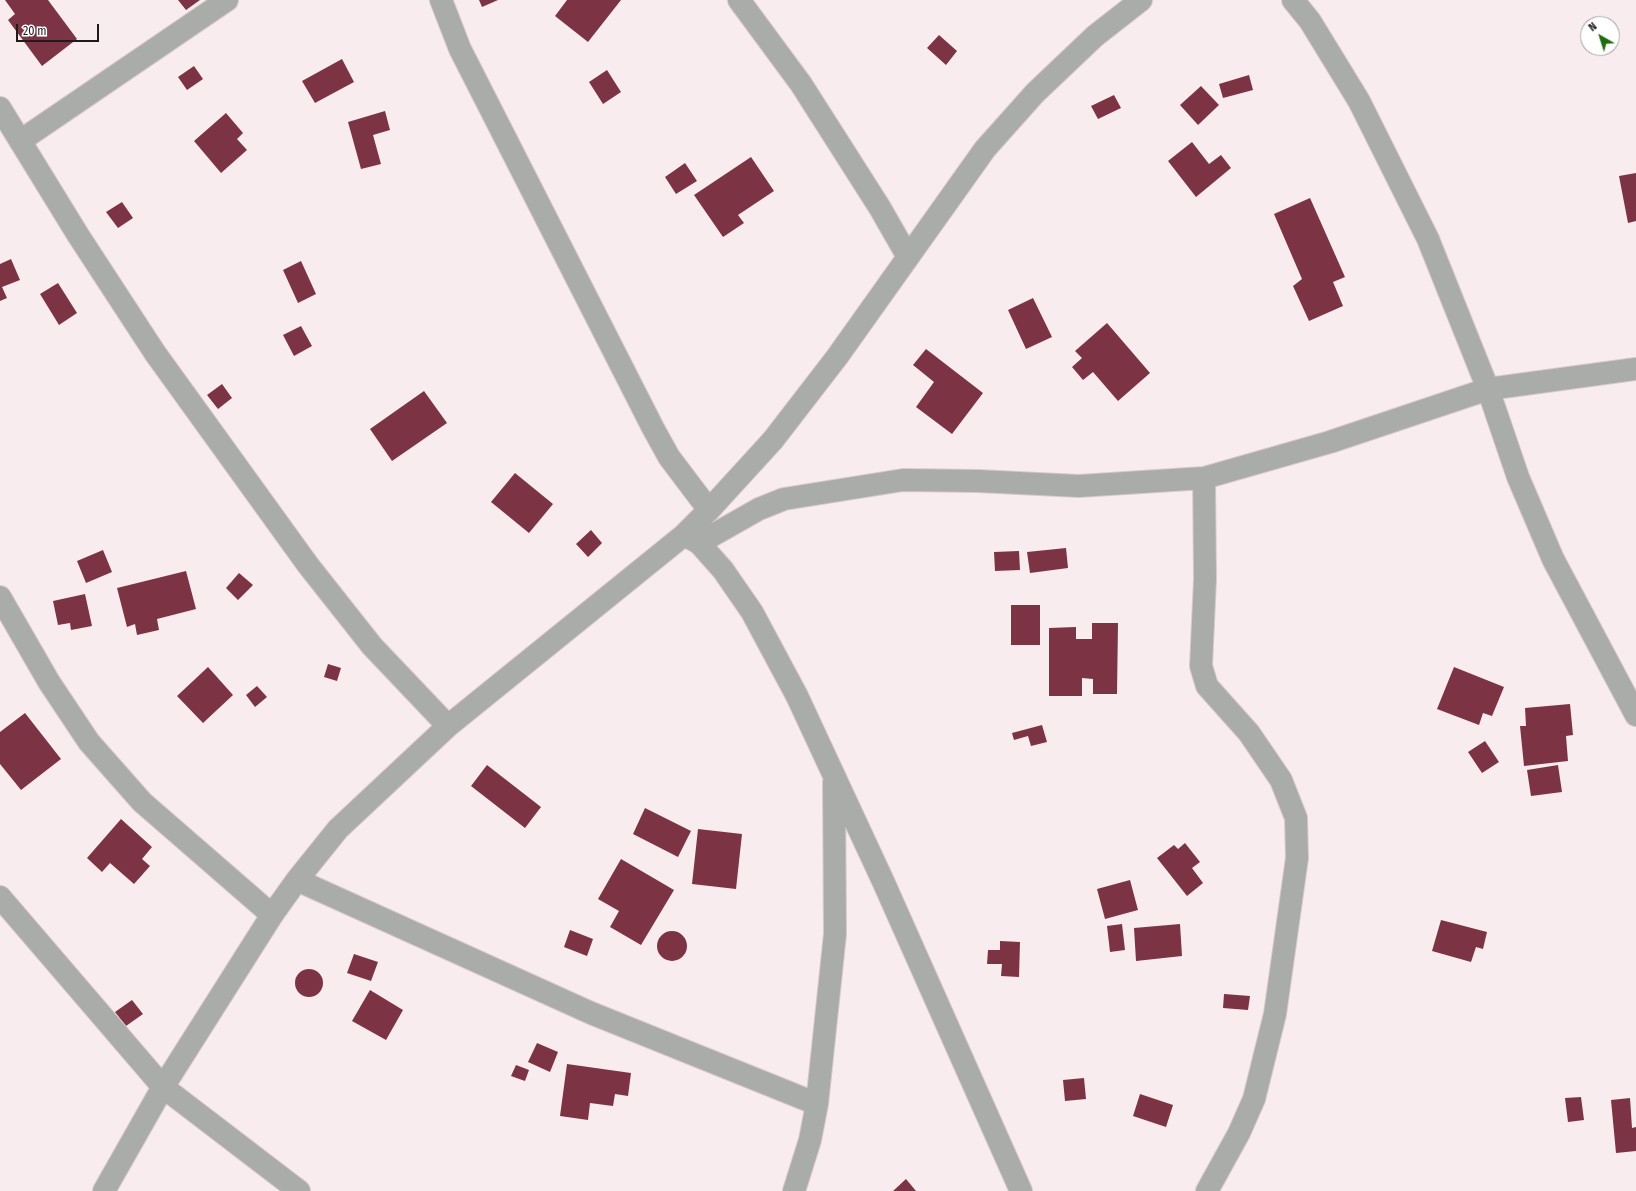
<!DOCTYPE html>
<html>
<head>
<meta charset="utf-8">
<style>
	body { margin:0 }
	#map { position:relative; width:1636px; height:1191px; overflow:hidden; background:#f9ecee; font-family:"Fira Sans Condensed",sans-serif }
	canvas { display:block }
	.north { position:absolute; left:1580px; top:16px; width:40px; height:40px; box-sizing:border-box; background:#fff; border:1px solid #a5a3a4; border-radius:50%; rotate:321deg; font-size:11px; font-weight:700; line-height:16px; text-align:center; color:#1f1a1b }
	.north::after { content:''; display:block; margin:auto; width:14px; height:18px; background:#206b0b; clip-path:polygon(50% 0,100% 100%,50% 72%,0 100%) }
	.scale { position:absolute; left:16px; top:24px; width:83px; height:18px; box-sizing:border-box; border:2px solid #1f1a1b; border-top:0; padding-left:5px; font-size:12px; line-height:14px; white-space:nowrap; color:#1f1a1b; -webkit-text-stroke:3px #fff; paint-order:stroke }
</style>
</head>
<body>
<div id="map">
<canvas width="1636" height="1191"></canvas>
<div class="north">N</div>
<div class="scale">20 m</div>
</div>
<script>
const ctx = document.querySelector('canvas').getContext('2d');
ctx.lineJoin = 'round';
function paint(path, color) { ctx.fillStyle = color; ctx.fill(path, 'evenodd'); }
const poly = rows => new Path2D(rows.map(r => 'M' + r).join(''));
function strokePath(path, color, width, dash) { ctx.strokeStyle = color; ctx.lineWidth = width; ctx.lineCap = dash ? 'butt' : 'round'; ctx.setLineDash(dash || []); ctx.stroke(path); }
paint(poly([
	[5,0,48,0,77,39,42,66,8,20,15,14],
	[178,0,200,0,186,10],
	[479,0,498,0,482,7],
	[567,0,621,0,588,42,555,16],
	[939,35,957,51,946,65,927,48],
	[342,59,354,82,315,103,302,81],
	[194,66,203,79,187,90,178,77],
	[607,70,621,92,603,104,589,82],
	[1249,75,1253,90,1223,98,1219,84],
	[1201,86,1219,105,1198,125,1180,105],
	[1114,95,1121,108,1098,119,1091,106],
	[385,111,390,130,373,135,381,164,361,169,348,122],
	[226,113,243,133,237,139,247,150,221,173,194,141],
	[1192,142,1209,164,1221,155,1231,168,1196,197,1168,161],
	[751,157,774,191,738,215,744,223,723,237,694,195],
	[685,163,697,181,676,194,665,177],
	[1636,173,1636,221,1628,223,1619,176],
	[1310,198,1345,277,1333,282,1343,306,1309,321,1293,286,1302,279,1274,214],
	[122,202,133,218,118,228,106,212],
	[11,259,20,280,2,287,7,298,0,301,0,264],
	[301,261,316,294,298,303,283,270],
	[58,283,77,313,59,325,40,294],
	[1033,298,1052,337,1026,349,1008,310],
	[1107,323,1150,373,1118,401,1093,372,1083,380,1072,367,1082,358,1075,351],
	[301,326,312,346,294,356,283,335],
	[926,349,983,393,952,434,916,407,934,382,913,365],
	[222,384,232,398,218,409,207,395],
	[424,391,447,423,392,461,370,429],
	[515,473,553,504,529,533,491,502],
	[591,530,602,543,588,557,576,544],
	[1066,548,1068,568,1030,573,1027,552],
	[103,550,112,572,86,583,77,561],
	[1019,551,1020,570,995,571,994,552],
	[186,571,196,609,157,619,159,630,137,635,135,624,127,627,117,588],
	[239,573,253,585,238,600,226,588],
	[85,594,92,626,71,630,70,623,58,625,53,601],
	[1011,605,1040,605,1040,645,1011,645],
	[1092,623,1118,623,1117,694,1093,694,1093,679,1082,678,1082,696,1049,696,1049,628,1076,627,1076,639,1092,639],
	[328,664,341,668,337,681,324,677],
	[208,667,233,695,203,723,177,696],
	[1454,667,1504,687,1492,716,1483,713,1479,725,1437,709],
	[257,686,267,697,255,707,246,695],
	[1570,704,1573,735,1566,736,1568,761,1524,766,1520,726,1526,726,1525,708],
	[25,713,61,759,21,790,0,764,0,732],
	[1042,725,1047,742,1031,746,1028,736,1014,740,1012,733],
	[1485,741,1499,762,1482,773,1468,752],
	[487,765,541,807,525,828,471,786],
	[1558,765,1562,792,1531,796,1527,770],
	[645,808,691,831,678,857,633,834],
	[121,819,152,847,142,859,150,866,134,884,110,863,102,872,87,858],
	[698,829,742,834,736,889,692,884],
	[1185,843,1200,862,1192,868,1203,883,1187,896,1157,858,1174,845,1178,849],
	[621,859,674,890,641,945,610,927,619,911,598,899],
	[1130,880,1138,910,1105,919,1097,889],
	[1441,920,1487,932,1483,949,1476,947,1471,962,1432,951],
	[1122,924,1125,950,1110,952,1107,926],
	[1180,924,1182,956,1136,961,1134,928],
	[570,930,593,939,587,956,564,947],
	'657 946a15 15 0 1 1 30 0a15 15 0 1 1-30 0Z',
	[1000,941,1020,942,1019,977,1001,976,1002,964,987,964,988,950,1000,950],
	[354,954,378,962,371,981,347,973],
	'295 983a14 14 0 1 1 28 0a14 14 0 1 1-28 0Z',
	[370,990,403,1010,386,1040,352,1021],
	[1224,994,1250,996,1248,1010,1223,1008],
	[132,1000,143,1014,126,1026,115,1012],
	[537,1043,558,1052,550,1072,528,1062],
	[567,1064,631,1073,628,1096,615,1094,613,1106,590,1103,588,1120,560,1116],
	[516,1065,529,1070,525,1081,511,1076],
	[1084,1078,1086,1099,1065,1101,1063,1080],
	[1140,1094,1173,1105,1166,1127,1133,1116],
	[1581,1097,1584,1120,1568,1122,1565,1098],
	[1630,1098,1632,1128,1636,1127,1636,1151,1616,1153,1611,1100],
	[906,1179,916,1191,893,1191]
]), '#7c3445');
const minor = poly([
	[441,0,460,49,653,428,669,457,709,510],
	[739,0,801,84,880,208,908,257],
	[1293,0,1310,21,1359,101,1428,239,1488,389,1518,477,1553,559,1636,715],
	[0,108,78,235,155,353,308,565,372,646,448,726],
	[20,141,227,0],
	[1204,478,1205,579,1201,666,1207,686,1249,733,1281,780,1296,818,1297,858,1275,1014,1254,1099,1239,1133,1207,1191],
	[686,536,699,543,723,570,752,612,797,696,883,881,1021,1191],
	[699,543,759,509,784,499,903,480,978,481,1079,486,1204,478,1330,442,1488,389,1636,369],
	[0,597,49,682,89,742,142,802,272,915],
	[297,880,591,1013,817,1104],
	[0,897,163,1087,299,1191],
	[104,1191,163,1087,272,915,297,880,338,829,448,726,684,535,709,510,773,440,837,357,985,149,1035,93,1095,36,1141,0],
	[794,1191,810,1140,817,1104,835,934,834,783]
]);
strokePath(minor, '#d6cacc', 24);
strokePath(minor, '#a9aca8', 22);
</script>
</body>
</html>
